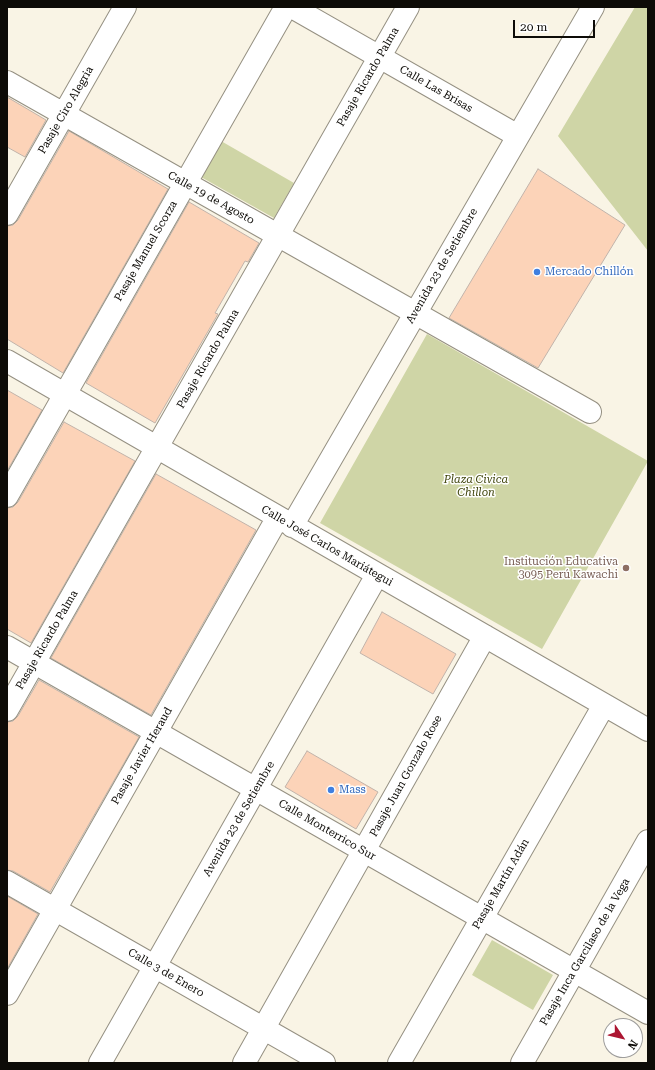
<!DOCTYPE html>
<html>
<head>
<meta charset="utf-8">
<style>
	body { margin:0 }
	#map { position:relative; width:655px; height:1070px; overflow:hidden; background:#f9f4e5; font-family:"Roboto Serif",serif }
	canvas { display:block }
	.frame { position:absolute; inset:0; border:8px solid #0d0b07; pointer-events:none }
	.north { position:absolute; left:603px; top:1018px; width:40px; height:40px; box-sizing:border-box; background:#fff; border:1px solid #9e9d9c; border-radius:50%; rotate:125deg; font-size:11px; font-weight:700; line-height:16px; text-align:center; color:#0d0b07 }
	.north::after { content:''; display:block; margin:auto; width:14px; height:18px; background:#ac1632; clip-path:polygon(50% 0,100% 100%,50% 72%,0 100%) }
	.scale { position:absolute; left:513px; top:20px; width:82px; height:18px; box-sizing:border-box; border:2px solid #0d0b07; border-top:0; padding-left:5px; font-size:12px; line-height:14px; white-space:nowrap; color:#0d0b07; -webkit-text-stroke:3px #fff; paint-order:stroke }
</style>
</head>
<body>
<div id="map">
<canvas width="655" height="1070"></canvas>
<div class="frame"></div>
<div class="north">N</div>
<div class="scale">20 m</div>
</div>
<script>
const ctx = document.querySelector('canvas').getContext('2d');
ctx.lineJoin = 'round';
function paint(path, color) { ctx.fillStyle = color; ctx.fill(path, 'evenodd'); }
const poly = rows => new Path2D(rows.map(r => 'M' + r).join(''));
function strokePath(path, color, width, dash) { ctx.strokeStyle = color; ctx.lineWidth = width; ctx.lineCap = dash ? 'butt' : 'round'; ctx.setLineDash(dash || []); ctx.stroke(path); }
function drawText(font, color, halo, rows, align = 'center') {
  ctx.font = font + ' "Roboto Serif",serif'; ctx.lineWidth = 3; ctx.setLineDash([]); ctx.textBaseline = 'middle'; ctx.strokeStyle = halo; ctx.fillStyle = color; for (const [text, x, y, turn = 0] of rows) {
    ctx.save(); ctx.translate(x, y); ctx.rotate((+turn || 0) * Math.PI / 180); ctx.textAlign = isNaN(turn) ? turn : align; if (halo) ctx.strokeText(text, 0, 0); ctx.fillText(text, 0, 0); ctx.restore();
  }
}
paint(poly([
	[635,7,648,7,648,251,558,136],
	[221,141,294,183,274,218,201,177],
	[427,334,648,461,542,649,320,523],
	[492,940,553,975,533,1010,472,975]
]), '#cfd5a6');
const building = poly([
	[7,97,46,120,25,157,7,147,7,97],
	[69,131,168,189,63,373,7,339,7,226,13,225,18,220,69,131],
	[538,169,625,225,538,368,449,318,538,169],
	[189,202,259,243,248,262,245,261,215,313,218,314,155,423,86,383,189,202],
	[7,390,42,410,7,471,7,390],
	[64,422,135,461,31,643,7,629,7,508,13,507,18,502,64,422],
	[156,474,256,530,151,715,51,658,156,474],
	[382,612,456,654,433,694,360,653,382,612],
	[39,680,139,737,50,892,13,871,7,870,7,722,13,721,18,716,39,680],
	[307,751,378,792,356,829,285,787,307,751],
	[7,896,38,914,7,969,7,896]
]);
paint(building, '#fcd3b8');
strokePath(building, '#c1b3aa', 1);
const minor = poly([
	[292,7,518,136],
	[7,82,590,412],
	[7,214,125,7],
	[7,361,648,730],
	[7,496,286,7],
	[292,526,593,7],
	[7,647,648,1013],
	[7,710,408,7],
	[7,882,324,1063],
	[7,994,278,517],
	[100,1063,377,575],
	[244,1063,485,636],
	[399,1063,604,705],
	[522,1063,648,841]
]);
strokePath(minor, '#959082', 24);
strokePath(minor, '#fff', 22);
for (const [x, y, r, color] of [
	[537,272,4,"#3f7fe0"],
	[626,568,4,"#8d6e63"],
	[331,790,4,"#3f7fe0"]
]) { const dot = new Path2D(); dot.arc(x, y, r, 0, 2 * Math.PI); ctx.fillStyle = color; ctx.fill(dot); strokePath(dot, '#fff', 1.5); }
drawText('11px', '#0d0b07', '#fff', [
	["Pasaje Ricardo Palma",368,77,-60],
	["Calle Las Brisas",436,89,30],
	["Pasaje Ciro Alegria",66,110,-60],
	["Calle 19 de Agosto",211,198,29],
	["Pasaje Manuel Scorza",146,251,-60],
	["Avenida 23 de Setiembre",442,266,-60],
	["Pasaje Ricardo Palma",208,359,-60],
	["Calle José Carlos Mariátegui",327,546,30],
	["Pasaje Ricardo Palma",47,640,-60],
	["Pasaje Javier Heraud",142,756,-60],
	["Pasaje Juan Gonzalo Rose",406,776,-61],
	["Avenida 23 de Setiembre",239,819,-60],
	["Calle Monterrico Sur",327,830,30],
	["Pasaje Martín Adán",501,884,-60],
	["Pasaje Inca Garcilaso de la Vega",585,952,-60],
	["Calle 3 de Enero",166,973,30]
]);
drawText('11px', '#366cbe', '#fff', [
	["Mercado Chillón",545,272],
	["Mass",339,790]
], 'left');
drawText('italic 11px', '#42470e', '#fff', [
	["Plaza Civica",476,480],
	["Chillon",476,493]
]);
drawText('11px', '#785e54', '#fff', [
	["Institución Educativa",618,562],
	["3095 Perú Kawachi",618,575]
], 'right');
</script>
</body>
</html>
